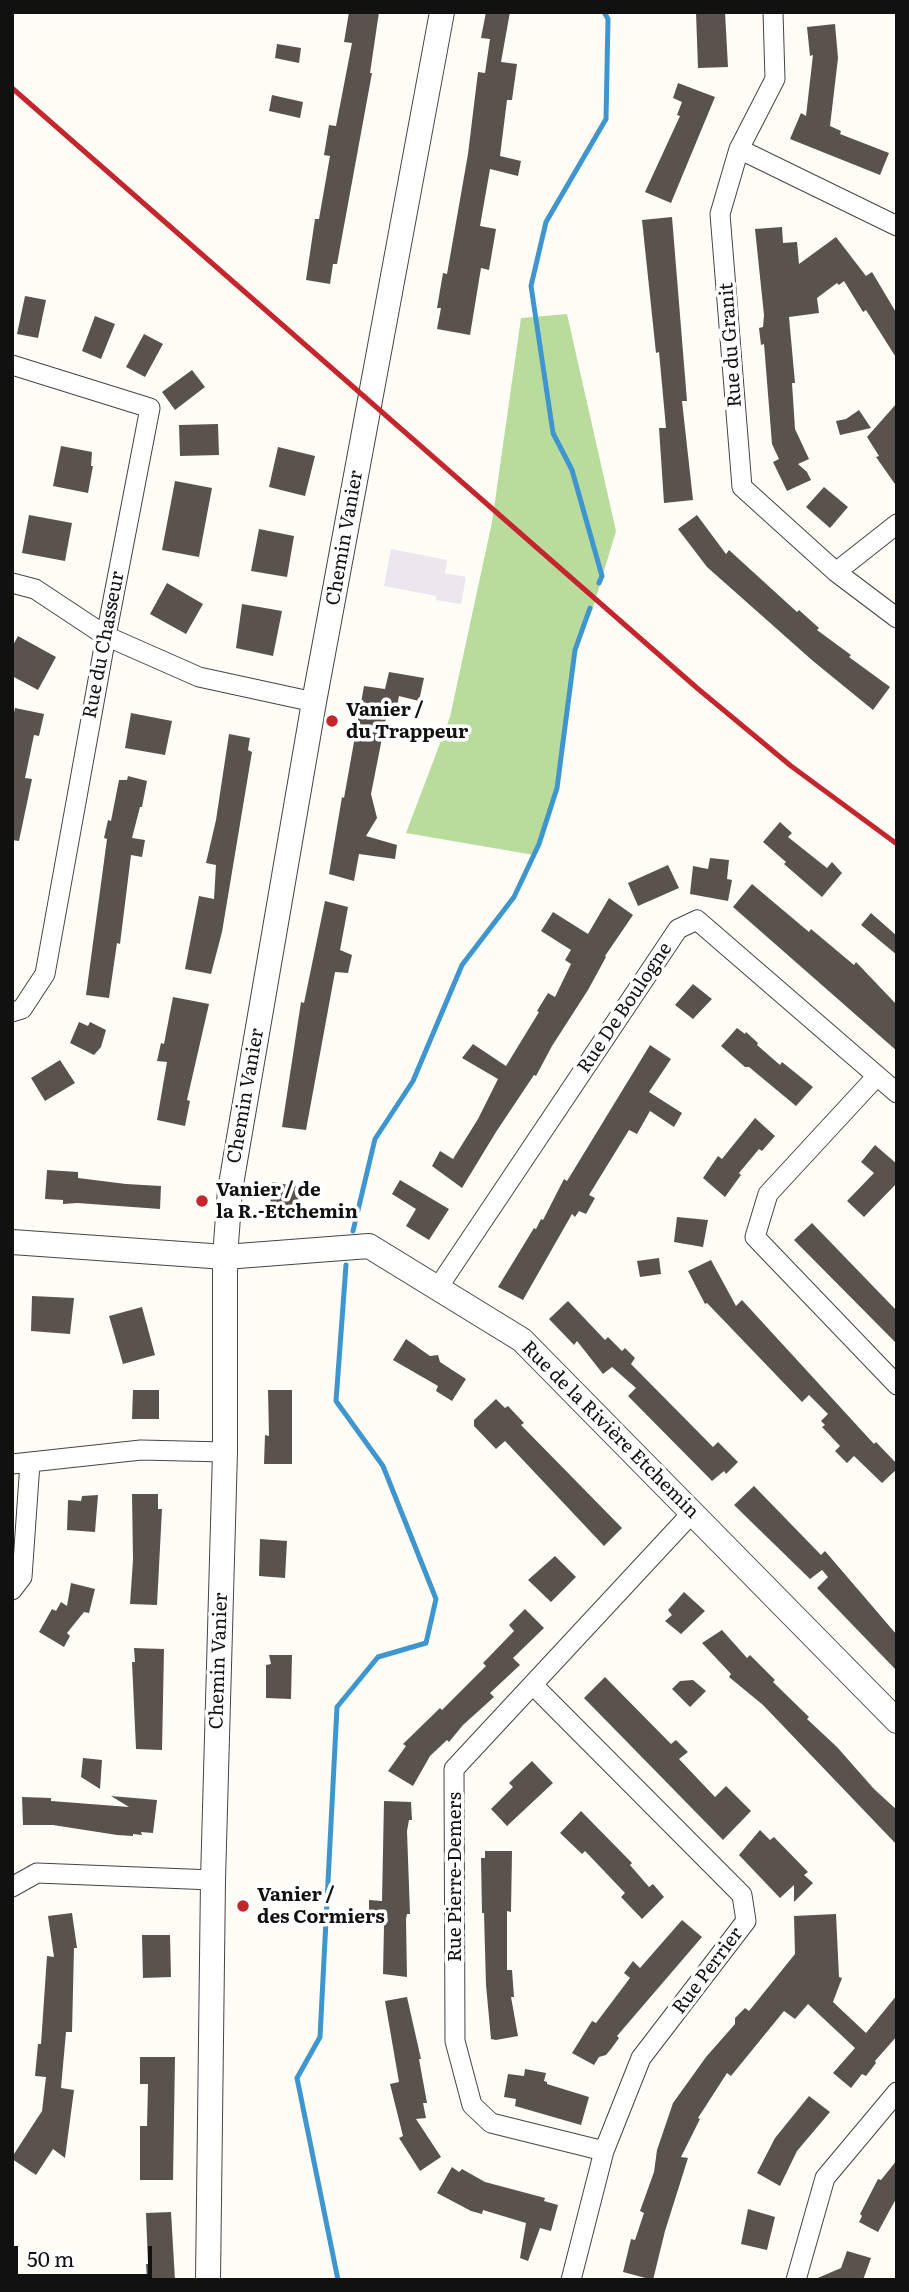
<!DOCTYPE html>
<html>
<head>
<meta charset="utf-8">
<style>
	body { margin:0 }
	#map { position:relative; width:909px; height:2292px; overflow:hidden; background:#fffdf5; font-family:Literata,serif }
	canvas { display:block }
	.frame { position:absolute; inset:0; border:14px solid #111; pointer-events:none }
	.scale { position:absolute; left:14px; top:2246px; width:138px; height:32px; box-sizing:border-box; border:4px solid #111; border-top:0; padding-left:9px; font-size:21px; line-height:24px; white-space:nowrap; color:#111; -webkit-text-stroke:5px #fff; paint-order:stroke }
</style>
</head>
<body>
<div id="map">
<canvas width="909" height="2292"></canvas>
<div class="frame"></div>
<div class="scale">50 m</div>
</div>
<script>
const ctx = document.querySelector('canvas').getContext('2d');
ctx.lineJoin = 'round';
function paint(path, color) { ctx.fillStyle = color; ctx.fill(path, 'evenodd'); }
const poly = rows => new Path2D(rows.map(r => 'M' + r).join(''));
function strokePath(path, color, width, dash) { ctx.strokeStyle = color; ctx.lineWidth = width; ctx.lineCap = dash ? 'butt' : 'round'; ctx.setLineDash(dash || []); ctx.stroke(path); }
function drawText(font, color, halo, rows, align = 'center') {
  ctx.font = font + ' Literata,serif'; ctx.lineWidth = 7; ctx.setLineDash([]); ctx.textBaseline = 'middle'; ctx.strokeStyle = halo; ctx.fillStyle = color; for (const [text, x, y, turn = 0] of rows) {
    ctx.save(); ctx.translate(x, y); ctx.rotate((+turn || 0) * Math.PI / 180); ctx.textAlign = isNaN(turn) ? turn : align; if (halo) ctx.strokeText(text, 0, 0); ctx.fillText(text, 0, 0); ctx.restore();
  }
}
paint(poly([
	[391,549,447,560,445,573,466,577,461,604,436,600,436,596,384,586]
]), '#eee6ef');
paint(poly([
	[567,314,616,531,592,611,575,650,557,788,534,855,406,833,450,717,492,522,521,318]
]), '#b9dc9c');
strokePath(poly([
	[599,583,602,576,572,470,553,433,531,286,546,222,606,119,608,19,604,12],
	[353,1231,375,1139,413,1081,462,965,514,897,539,844,557,788,575,650,590,608],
	[338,2280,297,2078,320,2037,337,1707,378,1657,426,1643,436,1599,383,1466,336,1401,346,1265]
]), '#3f96cf', 5);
paint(poly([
	[349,12,379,12,370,73,372,73,337,264,333,264,330,284,306,280,315,219,319,219,330,156,324,155,329,125,336,126,352,43,344,42],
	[486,12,510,12,501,62,517,64,512,100,507,100,500,156,521,161,518,176,490,169,480,226,496,229,489,270,481,268,470,335,437,329,441,308,437,308,443,273,447,274,468,154,478,72,485,73,490,39,481,38],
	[696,12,725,12,728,67,698,68],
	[835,24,838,58,830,126,841,131,840,134,889,153,880,175,790,139,801,113,806,116,813,55,810,56,807,27],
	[277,44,301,48,299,63,275,58],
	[678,83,715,97,671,203,645,192,680,116,677,115,682,102,673,98],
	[272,95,303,102,300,118,269,111],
	[672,217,687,401,682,401,693,500,664,503,659,428,666,428,659,352,656,353,642,220],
	[782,227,783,243,797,242,799,264,836,237,866,276,872,272,897,314,897,359,866,310,863,312,844,281,839,285,837,283,817,298,819,313,789,317,795,383,792,383,795,429,809,459,798,464,807,472,811,480,787,491,773,462,779,459,772,444,764,344,761,345,759,328,763,327,764,315,755,229],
	[25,296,46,300,38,338,17,334],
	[95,316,115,324,101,359,82,351],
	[144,334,163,344,145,377,126,367],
	[192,370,205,387,175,410,162,392],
	[897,403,897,487,876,457,879,456,867,437],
	[859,410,871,428,840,435,836,421,846,419],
	[218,424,219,455,180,456,179,425],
	[61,446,92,452,91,466,93,466,88,493,53,486],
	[278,447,315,456,305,496,269,487],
	[175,481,212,488,199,557,162,550],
	[824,487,848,507,830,528,806,507],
	[29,515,72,523,65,561,22,553],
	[697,515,726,554,729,550,797,612,799,610,819,628,817,630,851,655,849,657,890,687,873,710,813,661,707,567,678,529],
	[259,529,294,536,287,577,251,571],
	[167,583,203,604,186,634,150,614],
	[242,604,282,611,273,656,236,648],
	[18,636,56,657,38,690,12,676,12,647],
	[389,672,424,678,419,701,399,696,396,712,386,718,371,794,377,818,366,836,397,845,395,859,359,854,354,881,329,874,342,797,344,798,364,686,385,689],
	[15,708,44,714,39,736,34,735,25,778,32,779,19,841,12,840,12,722],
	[131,713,172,721,165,755,125,748],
	[229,734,250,738,248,750,252,752,222,932,211,974,185,969,199,896,214,899,216,865,206,863,216,820],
	[128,776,147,781,142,807,140,807,132,838,145,840,142,857,131,855,120,944,117,943,109,998,86,995,107,839,104,838,108,820,111,821,119,780,127,780],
	[780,822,792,833,788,837,827,868,832,862,842,873,822,897,784,864,786,862,763,842],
	[710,858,729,860,727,879,732,880,728,901,690,894,693,866,708,869],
	[668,865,679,888,638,906,628,883],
	[752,884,809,932,811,929,854,965,856,962,897,1005,897,1051,733,907],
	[609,898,633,915,605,956,606,957,588,990,552,1046,536,1076,534,1075,496,1132,462,1188,432,1166,440,1151,453,1159,478,1119,498,1079,462,1058,473,1044,506,1066,539,1012,537,1011,548,993,555,997,571,964,565,960,571,950,541,931,553,912,588,934],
	[325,901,348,907,340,950,352,955,348,973,335,972,306,1130,282,1127,301,1002,304,1003],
	[871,913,897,936,897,955,861,925],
	[693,984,712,999,693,1019,675,1005],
	[173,997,209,1004,187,1100,190,1101,185,1126,157,1120,167,1062,157,1061,161,1043,164,1044],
	[79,1022,88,1026,90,1022,106,1030,101,1047,94,1055,70,1043],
	[737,1028,745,1034,746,1032,758,1043,757,1045,780,1065,782,1062,813,1087,796,1106,749,1067,745,1067,721,1046],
	[650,1045,671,1059,649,1092,682,1113,674,1127,650,1111,637,1134,629,1130,589,1195,595,1198,586,1214,579,1211,575,1217,572,1214,523,1300,498,1287,534,1228,536,1229,541,1219,543,1220,564,1179,567,1181],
	[60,1060,75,1083,45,1101,31,1078],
	[755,1118,775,1136,762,1151,759,1149,739,1173,741,1175,725,1197,703,1178,718,1156,722,1159],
	[875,1145,897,1164,897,1183,864,1217,847,1201,874,1173,861,1162],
	[47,1170,78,1172,78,1178,126,1184,161,1186,160,1209,77,1203,63,1204,63,1200,45,1199],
	[400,1180,449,1209,429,1240,406,1226,416,1209,392,1194],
	[272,1182,300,1187,297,1211,270,1207],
	[677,1217,708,1220,703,1247,674,1242],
	[812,1223,897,1311,897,1344,794,1240],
	[659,1258,661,1274,640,1277,637,1261],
	[711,1260,736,1306,742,1300,874,1444,876,1442,897,1464,897,1469,882,1483,854,1456,847,1463,835,1451,840,1446,822,1427,825,1425,821,1421,828,1414,809,1395,802,1402,707,1303,705,1304,688,1271],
	[32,1296,74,1298,70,1334,31,1331],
	[568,1301,605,1340,608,1337,622,1351,625,1348,635,1358,631,1364,713,1447,718,1442,738,1462,726,1474,724,1471,712,1481,628,1396,636,1388,612,1367,603,1374,577,1341,574,1345,549,1319],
	[142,1307,155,1355,123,1364,109,1316],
	[406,1339,430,1356,438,1355,440,1362,466,1379,452,1401,436,1391,438,1386,393,1360],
	[133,1390,159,1390,159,1419,132,1419],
	[268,1390,292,1390,292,1464,264,1464,265,1435,269,1436],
	[496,1399,505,1408,508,1406,524,1423,521,1425,622,1528,604,1546,505,1441,496,1449,474,1426,474,1420],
	[754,1486,821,1555,825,1551,897,1635,897,1671,817,1588,828,1577,822,1570,810,1579,734,1505],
	[132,1494,158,1494,158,1509,162,1509,157,1605,130,1604,133,1560],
	[98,1495,95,1532,67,1530,68,1500,81,1501,82,1496],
	[260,1539,287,1541,285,1578,259,1576],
	[555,1556,576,1577,551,1602,528,1580],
	[71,1583,95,1589,89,1613,84,1612,67,1633,70,1636,64,1647,39,1632,52,1609,56,1611,61,1602,67,1606],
	[684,1592,705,1611,681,1634,665,1621,672,1615,668,1610],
	[525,1609,544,1628,513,1658,520,1665,490,1693,494,1697,463,1725,449,1742,447,1740,430,1756,413,1786,388,1771,406,1746,403,1744,440,1708,442,1710,486,1666,483,1663,514,1631,509,1625],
	[722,1630,747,1658,750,1655,775,1680,773,1682,809,1717,807,1719,837,1747,874,1789,897,1810,897,1845,763,1705,729,1677,731,1674,702,1643],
	[134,1648,164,1649,162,1750,136,1749,132,1662,135,1662],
	[269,1655,292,1655,291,1699,266,1698,266,1665,271,1664],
	[605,1677,671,1744,676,1740,688,1752,679,1759,715,1797,726,1786,751,1811,723,1840,584,1698],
	[693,1680,706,1691,690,1707,672,1689,680,1681],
	[83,1758,102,1760,100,1789,81,1777],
	[532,1761,553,1783,507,1826,491,1809,513,1787,509,1783],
	[111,1796,157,1800,153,1833,141,1832,142,1835,133,1834,133,1836,117,1835,53,1825,23,1825,22,1797,51,1798,51,1801,129,1807],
	[384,1801,411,1802,412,1820,409,1820,407,1831,410,1914,407,1914,406,1919,407,1977,383,1974,384,1925,380,1925,379,1919,369,1920,369,1900,382,1901],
	[581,1811,632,1863,630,1865,649,1887,653,1884,664,1897,642,1919,621,1897,625,1893,585,1851,582,1854,560,1833],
	[760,1830,770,1840,774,1837,808,1872,804,1875,813,1883,794,1902,794,1885,780,1898,739,1855],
	[485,1851,512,1851,511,1912,507,1911,507,1970,512,1970,514,1997,511,1997,518,2036,496,2040,491,2039,486,1985,484,1913,482,1913,481,1858,485,1858],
	[72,1913,77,1948,74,1948,72,2032,66,2032,61,2088,74,2090,65,2158,53,2149,36,2175,12,2159,12,2157,42,2111,46,2077,35,2076,38,2044,41,2044,47,1956,54,1957,48,1916],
	[836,1914,839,1977,842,1978,833,2002,866,2033,897,1995,897,2036,875,2061,876,2063,866,2076,862,2074,851,2088,833,2073,855,2048,808,2004,795,2019,784,2011,731,2076,727,2073,698,2118,700,2119,681,2157,688,2158,665,2231,653,2280,623,2272,631,2239,635,2240,644,2213,640,2211,654,2172,657,2150,673,2103,706,2057,735,2024,735,2018,745,2008,749,2011,795,1954,794,1916],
	[682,1920,702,1937,617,2036,619,2038,611,2049,606,2055,599,2057,594,2065,572,2053,592,2021,596,2023,630,1978,624,1973,633,1961,640,1968],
	[142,1935,170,1935,171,1977,143,1978],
	[407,1997,421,2059,419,2059,427,2103,423,2103,426,2118,416,2119,441,2157,420,2171,399,2138,403,2136,390,2084,399,2082,385,2001],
	[140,2057,175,2057,173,2180,140,2180,140,2126,147,2126,148,2084,140,2084],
	[525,2069,546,2073,544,2081,547,2082,547,2084,589,2097,581,2125,515,2106,516,2099,504,2097,508,2074,524,2076],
	[809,2096,830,2112,797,2151,780,2186,757,2173,775,2138],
	[897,2160,897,2197,878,2232,859,2222,862,2216,860,2214,878,2179,881,2180],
	[452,2167,459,2172,462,2169,485,2182,545,2198,544,2201,558,2205,551,2231,540,2228,528,2261,520,2258,526,2223,483,2210,482,2214,471,2211,437,2193],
	[748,2209,775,2217,767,2250,741,2244],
	[171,2212,175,2280,147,2280,146,2264,148,2264,146,2213],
	[847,2251,871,2258,863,2280,813,2280,841,2268]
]), '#5a524d');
const minor = poly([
	[773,12,775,79,739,149,720,214,742,487,836,572,897,618],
	[739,149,897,226],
	[12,365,150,408,106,636,45,974,22,1009,12,1012],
	[836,572,897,524],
	[12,583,35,589,106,636,199,677,314,702],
	[877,1076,768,1194,755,1237,897,1385],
	[437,1289,678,929,697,920,897,1093],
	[12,1464,141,1450,225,1452],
	[12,1590,22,1577,30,1463],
	[533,1685,742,1895,746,1921,641,2058,604,2151,571,2280],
	[12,1887,37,1873,213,1880],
	[604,2151,491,2123,472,2105,455,2041,454,1769,692,1513],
	[796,2280,825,2178,897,2092]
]);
const tertiary = poly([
	[12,1242,225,1257,369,1246,522,1340,897,1721],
	[208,2280,213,1880,225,1452,225,1257,230,1190,314,702,442,12]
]);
strokePath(minor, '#444', 21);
strokePath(tertiary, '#444', 26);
strokePath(minor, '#fff', 19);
strokePath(tertiary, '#fff', 24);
strokePath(poly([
	[12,88,697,688,791,766,897,844]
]), '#c4262e', 5);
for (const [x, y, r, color] of [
	[332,721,7,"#c4262e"],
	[202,1201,7,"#c4262e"],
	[243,1906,7,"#c4262e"]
]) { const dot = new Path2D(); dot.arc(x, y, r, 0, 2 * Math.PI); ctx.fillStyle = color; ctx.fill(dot); strokePath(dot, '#fff', 2.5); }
drawText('19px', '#111', '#fff', [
	["Rue du Granit",731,345,-94],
	["Chemin Vanier",345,538,-80],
	["Rue du Chasseur",104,645,-79],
	["Rue De Boulogne",625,1008,-56],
	["Chemin Vanier",246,1096,-80],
	["Rue de la Rivière Etchemin",610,1430,45],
	["Chemin Vanier",219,1661,-88],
	["Rue Pierre-Demers",455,1877,-90],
	["Rue Perrier",708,1971,-53]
]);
drawText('bold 19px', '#111', '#fff', [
	["Vanier /",346,710],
	["du Trappeur",346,732],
	["Vanier / de",216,1190],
	["la R.-Etchemin",216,1212],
	["Vanier /",257,1895],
	["des Cormiers",257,1917]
], 'left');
</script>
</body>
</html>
